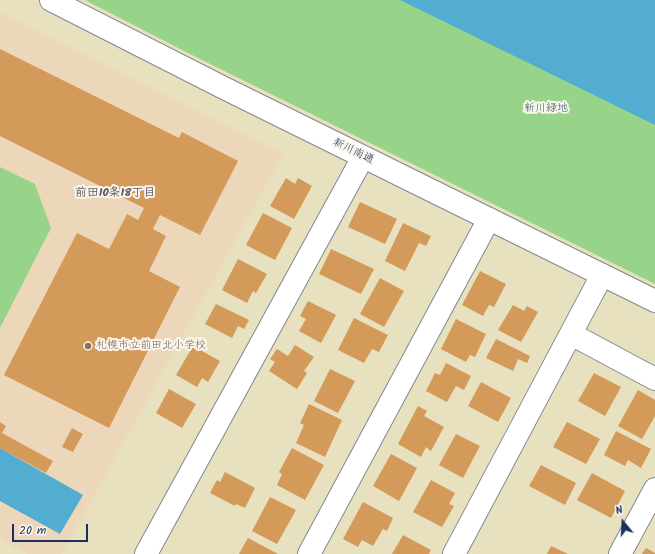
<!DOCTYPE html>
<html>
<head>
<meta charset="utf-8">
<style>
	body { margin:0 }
	#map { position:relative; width:655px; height:554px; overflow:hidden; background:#e8e1bf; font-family:Kalam,sans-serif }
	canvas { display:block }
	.north { position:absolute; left:603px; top:502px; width:40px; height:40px; -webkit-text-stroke:3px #fbf7ec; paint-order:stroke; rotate:342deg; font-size:11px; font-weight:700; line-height:16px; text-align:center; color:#1b2f5e }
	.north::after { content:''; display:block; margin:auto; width:14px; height:18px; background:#1b2f5e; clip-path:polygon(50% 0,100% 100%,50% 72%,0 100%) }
	.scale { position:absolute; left:12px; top:524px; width:76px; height:18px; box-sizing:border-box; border:2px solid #1b2f5e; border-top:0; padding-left:5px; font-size:12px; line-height:14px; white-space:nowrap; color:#1b2f5e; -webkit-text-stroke:3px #fbf7ec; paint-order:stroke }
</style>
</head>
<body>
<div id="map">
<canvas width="655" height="554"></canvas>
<div class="north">N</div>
<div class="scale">20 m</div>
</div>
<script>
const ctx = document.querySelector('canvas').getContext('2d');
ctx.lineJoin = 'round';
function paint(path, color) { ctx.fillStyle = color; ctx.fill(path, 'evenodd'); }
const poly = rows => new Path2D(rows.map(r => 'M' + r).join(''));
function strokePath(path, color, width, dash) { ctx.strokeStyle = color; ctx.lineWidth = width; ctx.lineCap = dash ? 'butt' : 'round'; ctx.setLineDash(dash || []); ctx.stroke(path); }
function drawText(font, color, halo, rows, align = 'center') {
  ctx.font = font + ' Kalam,"Klee One",sans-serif'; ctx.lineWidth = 4; ctx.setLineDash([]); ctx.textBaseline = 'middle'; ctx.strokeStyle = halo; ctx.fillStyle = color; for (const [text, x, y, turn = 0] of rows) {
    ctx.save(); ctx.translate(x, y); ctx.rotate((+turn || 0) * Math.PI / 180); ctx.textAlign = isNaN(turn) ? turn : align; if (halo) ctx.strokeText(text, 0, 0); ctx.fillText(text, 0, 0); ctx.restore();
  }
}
paint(poly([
	[0,12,283,154,62,554,27,554,0,539]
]), '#edd7bb');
paint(poly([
	[85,0,655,0,655,284,186,52],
	[0,167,35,184,51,228,0,328]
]), '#97d489');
paint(poly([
	[400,0,655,0,655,125],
	[0,448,83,495,60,534,0,501]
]), '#52add0');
paint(poly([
	[0,49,179,138,182,132,238,161,200,235,160,215,153,229,166,236,149,271,180,287,109,428,4,375,77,233,109,249,127,214,138,220,144,208,0,136],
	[286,178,295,184,298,178,312,186,294,219,270,206],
	[360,202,397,219,385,244,348,227],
	[263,213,292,228,275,260,246,245],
	[403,223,431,236,426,246,419,243,405,271,385,261],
	[331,249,374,269,361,294,319,274],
	[238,259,267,274,256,293,253,291,247,303,222,290],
	[480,271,506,284,494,307,489,305,483,316,462,305],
	[380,278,404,291,384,327,360,314],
	[308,301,336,315,321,343,299,331,306,319,300,316],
	[216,304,249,320,244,329,238,326,232,338,205,324],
	[513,305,524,311,527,306,538,312,521,342,498,330],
	[354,318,388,335,379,352,372,349,364,363,338,350],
	[456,319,486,334,475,357,470,355,466,362,441,349],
	[496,339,530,356,527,363,518,359,513,371,486,358],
	[295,345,314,357,304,371,307,373,297,389,269,371,275,362,270,359,277,349,288,356],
	[193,346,220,361,208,382,202,378,197,387,176,375],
	[446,363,471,376,464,390,456,386,447,402,426,391,435,373,440,375],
	[330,369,355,381,338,413,314,401],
	[594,373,621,387,605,416,578,401],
	[481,382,511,398,498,422,468,406],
	[169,389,196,404,182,428,156,413],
	[638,390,655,400,655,416,642,439,618,426],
	[309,404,342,420,325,457,296,443,304,425,300,423],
	[418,406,427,411,424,416,444,427,431,451,426,447,421,457,398,444],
	[0,422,6,426,2,433,53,461,46,473,0,448],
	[567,422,600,439,586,464,553,447],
	[72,428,83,434,73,452,62,447],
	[616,431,651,449,641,468,628,460,625,466,604,455],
	[456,434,480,446,463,478,439,465],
	[292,448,324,465,305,500,277,485,282,474,279,472],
	[391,454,417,468,399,501,373,486],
	[541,465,576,483,565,505,529,486],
	[225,472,255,488,245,508,236,504,235,506,210,493,217,480,220,482],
	[592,473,625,491,611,518,577,500],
	[431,480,455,493,449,504,454,506,442,527,413,512],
	[270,497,296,510,277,544,252,531],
	[363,502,393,518,387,531,383,529,373,546,362,540,358,547,343,539],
	[403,535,431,550,429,554,392,554],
	[248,538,278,554,239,554],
	[551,546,568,554,547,554],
	[646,548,655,553,655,554,642,554]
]), '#d39a59');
const street = poly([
	[571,334,655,379],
	[146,554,363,157],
	[309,554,489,219],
	[454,554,602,275],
	[620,554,655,489]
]);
const secondary = poly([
	[51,0,224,88,655,301]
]);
strokePath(street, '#82888e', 24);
strokePath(secondary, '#82888e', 24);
strokePath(street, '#fff', 22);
strokePath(secondary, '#fff', 22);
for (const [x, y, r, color] of [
	[88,346,4,"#8d6e63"]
]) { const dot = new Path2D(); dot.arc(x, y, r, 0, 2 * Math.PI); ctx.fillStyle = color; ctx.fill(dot); strokePath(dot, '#fbf7ec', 1.5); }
drawText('11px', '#3a5869', '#fbf7ec', [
	["新川緑地",546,109]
]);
drawText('11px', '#1b2f5e', '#fbf7ec', [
	["新川南通",353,152,26]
]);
drawText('11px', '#785e54', '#fbf7ec', [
	["札幌市立前田北小学校",96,346]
], 'left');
drawText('bold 12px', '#5b545c', '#fbf7ec', [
	["前田10条18丁目",115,194]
]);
</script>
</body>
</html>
